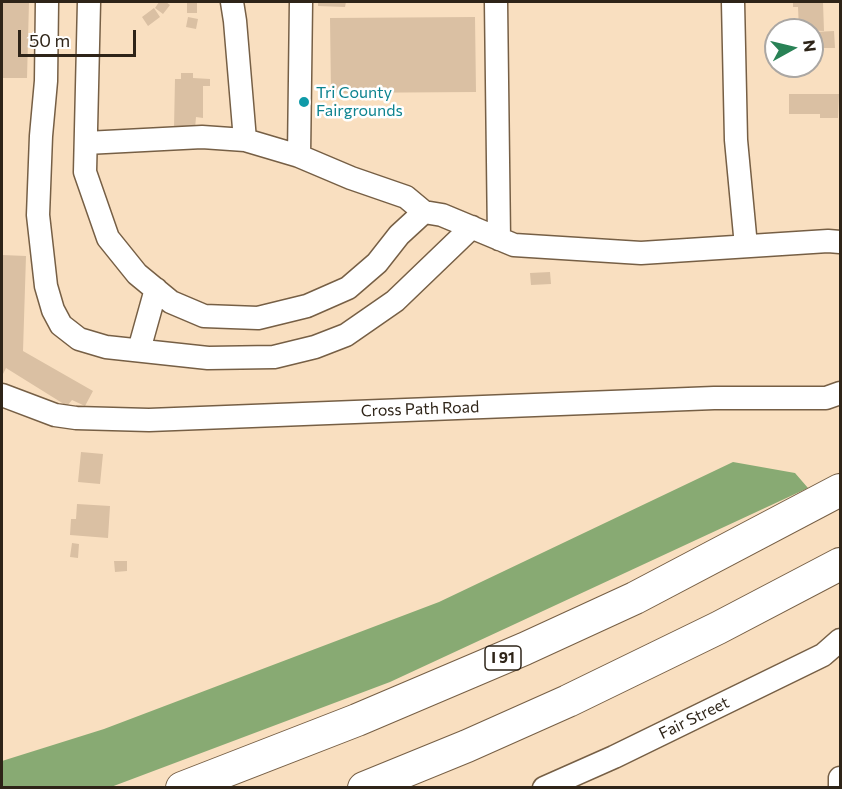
<!DOCTYPE html>
<html>
<head>
<meta charset="utf-8">
<style>
	body { margin:0 }
	#map { position:relative; width:842px; height:789px; overflow:hidden; background:#f9dfc0; font-family:Commissioner,sans-serif }
	canvas { display:block }
	.frame { position:absolute; inset:0; border:3px solid #2e2418; pointer-events:none }
	.north { position:absolute; left:764px; top:18px; width:60px; height:60px; box-sizing:border-box; background:#fff; border:2px solid #aba7a3; border-radius:50%; rotate:82deg; font-size:16px; font-weight:700; line-height:24px; text-align:center; color:#2e2418 }
	.north::after { content:''; display:block; margin:auto; width:21px; height:27px; background:#298256; clip-path:polygon(50% 0,100% 100%,50% 72%,0 100%) }
	.scale { position:absolute; left:18px; top:30px; width:118px; height:27px; box-sizing:border-box; border:3px solid #2e2418; border-top:0; padding-left:8px; font-size:18px; line-height:21px; white-space:nowrap; color:#2e2418; -webkit-text-stroke:4px #fff; paint-order:stroke }
</style>
</head>
<body>
<div id="map">
<canvas width="842" height="789"></canvas>
<div class="frame"></div>
<div class="north">N</div>
<div class="scale">50 m</div>
</div>
<script>
const ctx = document.querySelector('canvas').getContext('2d');
ctx.lineJoin = 'round';
function paint(path, color) { ctx.fillStyle = color; ctx.fill(path, 'evenodd'); }
const poly = rows => new Path2D(rows.map(r => 'M' + r).join(''));
function strokePath(path, color, width, dash) { ctx.strokeStyle = color; ctx.lineWidth = width; ctx.lineCap = dash ? 'butt' : 'round'; ctx.setLineDash(dash || []); ctx.stroke(path); }
function drawText(font, color, halo, rows, align = 'center') {
  ctx.font = font + ' Commissioner,sans-serif'; ctx.lineWidth = 5; ctx.setLineDash([]); ctx.textBaseline = 'middle'; ctx.strokeStyle = halo; ctx.fillStyle = color; for (const [text, x, y, turn = 0] of rows) {
    ctx.save(); ctx.translate(x, y); ctx.rotate((+turn || 0) * Math.PI / 180); ctx.textAlign = isNaN(turn) ? turn : align; if (halo) ctx.strokeText(text, 0, 0); ctx.fillText(text, 0, 0); ctx.restore();
  }
}
paint(poly([
	[733,462,795,473,808,488,390,682,111,787,2,787,2,761,104,729,439,602]
]), '#88aa73');
paint(poly([
	[2,2,29,2,27,78,2,78],
	[159,2,166,2,170,5,163,14,155,8],
	[187,2,197,2,197,13,187,13],
	[318,2,346,2,345,7,318,6],
	[793,2,823,2,824,31,799,30,798,7,793,7],
	[154,8,160,17,148,26,142,17],
	[188,17,198,19,196,29,186,27],
	[475,17,476,92,331,93,330,18],
	[834,31,835,48,816,48,815,32],
	[181,73,193,73,193,78,210,79,210,86,203,86,203,118,196,117,195,129,174,128,175,79,181,79],
	[789,94,839,94,838,118,820,118,820,114,789,114],
	[2,255,26,256,23,351,93,391,85,406,72,400,67,406,6,368,3,374,2,373],
	[550,272,551,284,531,285,530,273],
	[81,452,103,454,100,484,78,482],
	[77,504,110,506,108,538,70,535,71,519,76,519],
	[72,543,79,544,78,558,70,557],
	[114,561,127,561,127,571,115,572]
]), '#dac0a3');
const minor = poly([
	[47,2,46,81,41,136,38,215,46,286,53,310,61,325,79,339,106,347,208,358,274,357,315,347,346,335,395,301,472,227],
	[89,2,85,172,108,238,137,274,171,302,204,316,258,318,307,306,348,288,377,263,399,235,424,212,442,215,514,245,641,253,828,241,840,242],
	[232,2,235,21,245,140],
	[496,2,499,239],
	[733,2,736,140,746,246],
	[86,143,202,137,245,140,299,156,351,178,406,197,424,212],
	[299,156,301,2],
	[139,350,156,289],
	[2,395,55,415,76,418,149,420,714,398,826,398,840,393],
	[544,788,614,757,823,655,840,640],
	[840,788,840,778]
]);
const highway = poly([
	[182,788,357,720,524,649,635,598,840,490],
	[364,788,467,746,568,701,718,628,840,564]
]);
strokePath(minor, '#765f45', 25);
strokePath(highway, '#765f45', 34);
strokePath(minor, '#fff', 22);
strokePath(highway, '#fff', 32);
for (const [x, y, r, color] of [
	[304,102,6,"#0f9aa8"]
]) { const dot = new Path2D(); dot.arc(x, y, r, 0, 2 * Math.PI); ctx.fillStyle = color; ctx.fill(dot); strokePath(dot, '#fff', 2); }
for (const [x, y, w] of [
	[503,658,36]
]) { const box = new Path2D(); box.roundRect(x - w / 2, y - 12, w, 24, 4.5); ctx.fillStyle = '#fff'; ctx.fill(box); strokePath(box, '#2e2418', 1.5); }
drawText('bold 15px', '#2e2418', null, [
	["I 91",503,658]
]);
drawText('16px', '#0d838f', '#fff', [
	["Tri County",316,93],
	["Fairgrounds",316,111]
], 'left');
drawText('16px', '#2e2418', '#fff', [
	["Cross Path Road",420,409,-2],
	["Fair Street",694,718,-26]
]);
</script>
</body>
</html>
